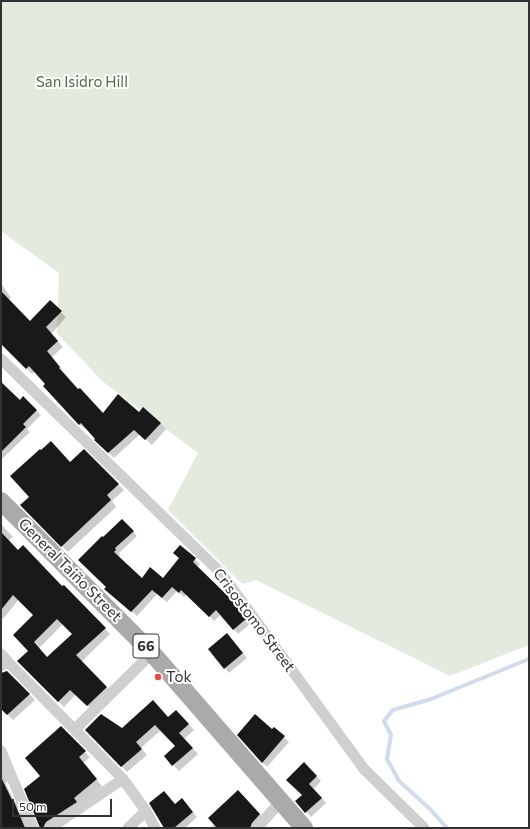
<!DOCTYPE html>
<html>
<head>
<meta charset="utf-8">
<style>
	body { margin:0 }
	#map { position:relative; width:530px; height:829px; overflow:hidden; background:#fff; font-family:Commissioner,sans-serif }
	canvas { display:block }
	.frame { position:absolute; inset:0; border:2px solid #323232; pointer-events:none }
	.scale { position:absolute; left:12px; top:799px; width:100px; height:18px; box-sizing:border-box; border:2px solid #323232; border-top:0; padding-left:5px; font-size:12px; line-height:14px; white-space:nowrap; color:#323232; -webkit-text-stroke:3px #fff; paint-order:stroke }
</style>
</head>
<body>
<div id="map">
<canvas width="530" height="829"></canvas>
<div class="frame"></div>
<div class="scale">50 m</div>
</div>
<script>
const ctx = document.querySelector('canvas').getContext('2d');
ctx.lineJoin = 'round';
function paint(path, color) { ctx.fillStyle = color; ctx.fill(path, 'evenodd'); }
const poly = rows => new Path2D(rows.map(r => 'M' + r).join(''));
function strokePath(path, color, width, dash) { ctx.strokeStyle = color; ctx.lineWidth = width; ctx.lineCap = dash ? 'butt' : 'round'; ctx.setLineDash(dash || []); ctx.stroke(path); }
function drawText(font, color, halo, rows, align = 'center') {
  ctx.font = font + ' Commissioner,sans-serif'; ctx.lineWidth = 4; ctx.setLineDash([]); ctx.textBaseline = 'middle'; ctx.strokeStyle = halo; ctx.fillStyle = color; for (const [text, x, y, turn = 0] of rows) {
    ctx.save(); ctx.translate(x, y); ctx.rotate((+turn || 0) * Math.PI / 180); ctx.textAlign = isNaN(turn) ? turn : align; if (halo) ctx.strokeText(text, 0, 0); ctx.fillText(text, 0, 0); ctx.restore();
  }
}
paint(poly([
	[1,1,529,1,529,645,450,676,256,580,242,584,168,510,198,453,102,381,57,333,59,273,1,231]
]), '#e3ebdf');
paint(poly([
	[1,283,11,298,8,300,30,322,50,302,66,317,51,334,63,347,52,357,78,390,103,414,140,413,144,409,166,429,152,445,140,434,114,458,96,440,97,439,87,428,85,429,79,424,35,371,32,374,1,343],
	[1,380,4,384,3,385,20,402,23,398,41,415,27,429,30,432,1,460],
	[42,451,70,463,84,451,124,490,112,501,116,507,68,552,21,505,30,497],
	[1,524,13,537,8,541,18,551,62,588,64,586,110,634,81,662,112,693,93,711,76,694,64,707,18,661,29,651,35,615,19,599,3,619,1,617],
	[63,624,73,634,48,658,39,648],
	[127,525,137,536,119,553,120,555,118,557,142,579,163,579,181,558,180,546,200,564,197,567,237,607,250,624,238,634,221,614,214,621,187,594,184,597,177,591,167,602,157,594,137,616,123,604,122,604,110,594,107,587,102,538],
	[232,640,247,658,229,673,225,668],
	[7,672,35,700,13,720,1,708,1,674],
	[182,717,194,730,184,739,198,754,179,771,165,756,176,746,161,730,141,748,147,755,127,772,86,730,122,729,169,718],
	[61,728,90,757,83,763,102,786,51,828,40,828,42,776],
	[272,731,284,737,289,742,267,767,262,762],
	[304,764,321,781,314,789,326,803,311,817,296,801,303,795],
	[1,765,8,782,5,783,14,800,18,805,28,828,1,828],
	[246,799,267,822,262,828,210,828],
	[186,804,197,817,185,828,165,828]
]), '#0003');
strokePath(poly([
	[447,828,430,809,399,781,387,759,391,735,384,721,393,710,431,699,529,659]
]), '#d0dcec', 4);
paint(poly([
	[1,291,30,321,50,300,62,311,46,327,58,341,47,351,60,367,59,368,78,389,80,388,103,413,118,394,139,412,143,407,161,423,145,440,134,430,108,453,94,440,95,439,81,423,79,425,77,423,43,386,45,384,29,366,26,369,1,344],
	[1,382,20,400,23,396,37,410,23,424,26,427,1,452],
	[51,441,70,462,84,449,119,484,107,495,111,500,61,547,20,505,29,497,10,476,40,449,41,450],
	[122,519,134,531,115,548,116,550,114,552,142,578,150,567,163,578,179,558,173,553,180,545,196,558,193,562,233,601,246,619,233,630,216,610,209,617,181,590,179,593,172,587,162,598,152,590,131,612,117,600,104,589,106,587,78,560,102,536,103,537],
	[1,532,18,550,23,545,62,586,64,585,106,628,76,655,107,687,87,706,70,690,58,702,17,661,28,651,13,635,33,615,13,595,1,610],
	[57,619,72,634,47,657,34,642],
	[227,633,243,653,224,669,208,649],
	[7,671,30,694,7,715,1,709,1,673],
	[153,700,168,717,176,710,189,724,179,733,193,748,172,766,164,756,175,746,155,725,136,742,142,749,121,767,85,730,101,714,122,728],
	[255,714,272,729,274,727,285,736,262,763,237,735],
	[61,726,86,751,79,757,97,779,74,798,77,802,46,822,43,828,40,828,24,789,40,776,25,758],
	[304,762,317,776,309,784,322,798,305,813,295,801,302,795,286,780],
	[1,777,12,800,13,799,25,828,1,828],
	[238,790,260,814,252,823,250,828,217,828,208,818],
	[164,791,175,804,182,798,193,812,174,828,164,828,149,803]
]), '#191919');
strokePath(poly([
	[1,359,221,573,364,769,424,828],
	[1,654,8,662],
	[1,666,8,662,123,779,146,811,155,828],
	[75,729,152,653],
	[1,751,33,828],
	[50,828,123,779],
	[128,828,146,811],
	[257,828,281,801]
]), '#cfcfcf', 11);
strokePath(poly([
	[1,501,152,653,304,828]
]), '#aaa', 18);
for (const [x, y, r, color] of [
	[158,677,4,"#dc4f41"]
]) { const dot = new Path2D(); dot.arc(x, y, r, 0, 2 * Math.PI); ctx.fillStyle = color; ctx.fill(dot); strokePath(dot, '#fff', 1.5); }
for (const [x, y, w] of [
	[146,646,26]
]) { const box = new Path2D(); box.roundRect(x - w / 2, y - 12, w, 24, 3); ctx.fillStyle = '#fff'; ctx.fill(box); strokePath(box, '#323232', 1); }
drawText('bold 14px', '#323232', null, [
	["66",146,646]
]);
drawText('15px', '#4f6c41', '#fff', [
	["San Isidro Hill",82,82]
]);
drawText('15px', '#323232', '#fff', [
	["General Taiño Street",70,570,45],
	["Crisostomo Street",254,620,53]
]);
drawText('15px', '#323232', '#fff', [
	["Tok",166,677]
], 'left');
</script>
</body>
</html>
